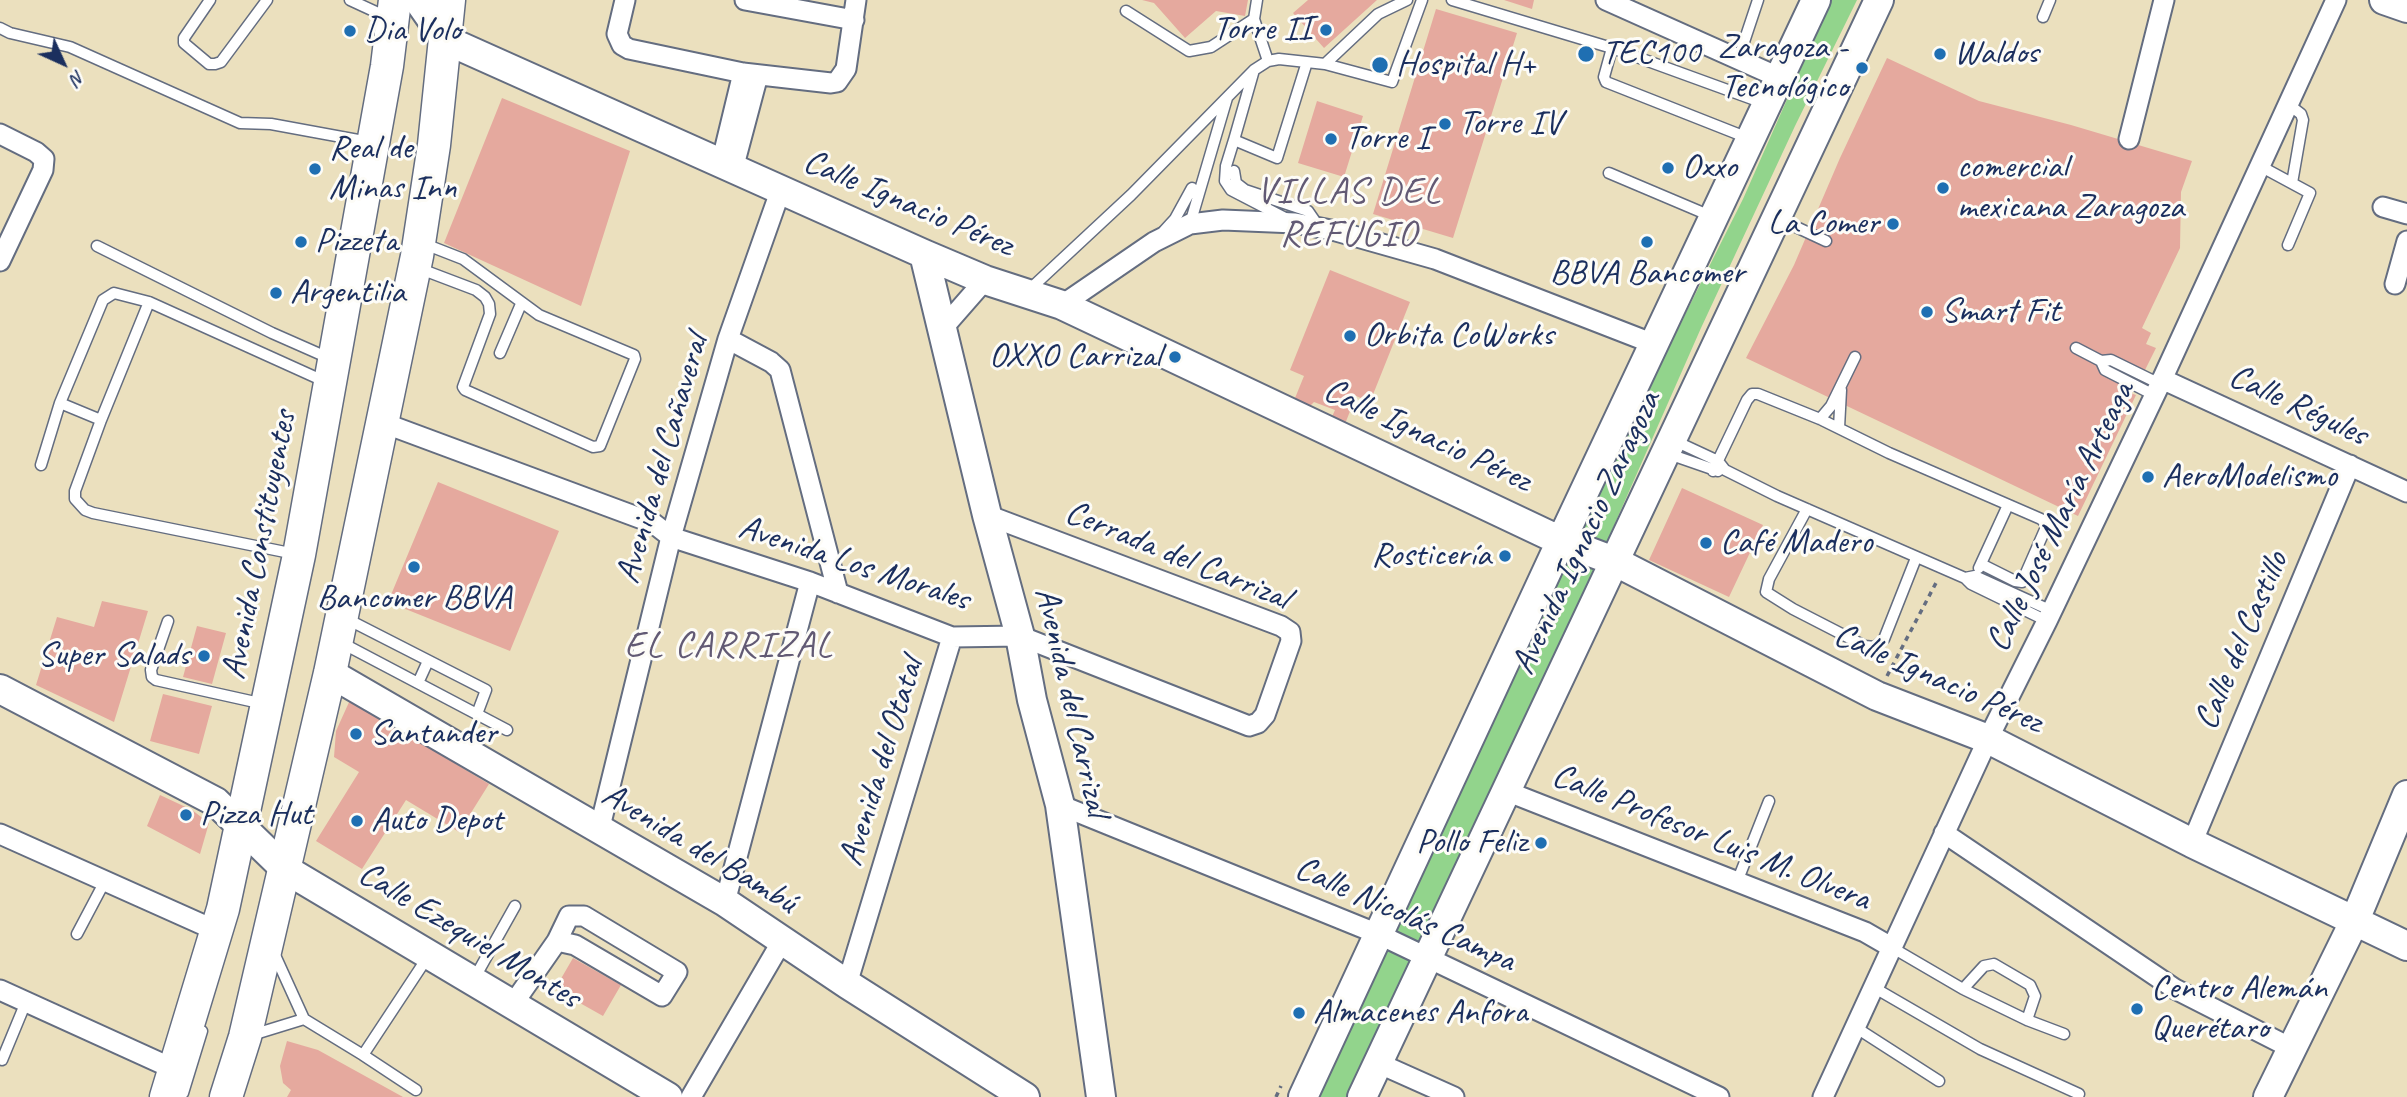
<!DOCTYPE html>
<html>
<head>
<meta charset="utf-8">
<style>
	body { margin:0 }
	#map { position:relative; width:2407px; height:1097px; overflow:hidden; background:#ebe0be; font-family:Caveat,sans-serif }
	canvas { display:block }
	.north { position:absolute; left:28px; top:28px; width:70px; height:70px; -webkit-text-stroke:5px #fdfcf7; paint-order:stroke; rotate:135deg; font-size:19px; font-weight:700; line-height:28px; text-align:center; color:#1b2f5e }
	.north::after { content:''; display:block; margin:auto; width:24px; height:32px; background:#1b2f5e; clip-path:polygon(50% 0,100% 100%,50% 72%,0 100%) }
</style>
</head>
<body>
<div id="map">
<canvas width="2407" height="1097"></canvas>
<div class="north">N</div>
</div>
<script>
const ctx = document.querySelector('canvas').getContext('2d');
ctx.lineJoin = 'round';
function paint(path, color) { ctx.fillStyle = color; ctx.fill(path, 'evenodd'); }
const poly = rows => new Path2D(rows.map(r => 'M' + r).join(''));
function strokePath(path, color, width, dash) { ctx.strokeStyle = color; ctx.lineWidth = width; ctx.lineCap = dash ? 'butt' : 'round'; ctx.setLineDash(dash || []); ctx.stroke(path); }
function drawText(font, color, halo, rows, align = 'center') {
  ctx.font = font + ' Caveat,sans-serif'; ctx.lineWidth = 6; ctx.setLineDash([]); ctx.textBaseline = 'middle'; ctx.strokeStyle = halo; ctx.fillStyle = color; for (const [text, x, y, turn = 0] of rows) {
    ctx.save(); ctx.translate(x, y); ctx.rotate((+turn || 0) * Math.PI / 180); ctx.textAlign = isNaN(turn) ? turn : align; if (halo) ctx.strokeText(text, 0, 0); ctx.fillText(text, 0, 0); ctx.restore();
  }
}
paint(poly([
	[1831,0,1857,0,1795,126,1701,328,1542,689,1348,1097,1314,1097,1580,524,1743,199]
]), '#92d48c');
paint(poly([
	[1142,0,1248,0,1245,16,1216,11,1185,38,1154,3],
	[1308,0,1377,0,1324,48,1293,13],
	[1504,0,1534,0,1532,9],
	[1436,9,1517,33,1453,238,1373,214],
	[1887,58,1979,101,2071,125,2192,161,2181,192,2180,248,2142,328,2151,333,2146,344,2156,348,2144,372,2126,364,2117,388,2136,395,2078,516,1746,358,1794,265,1840,158],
	[502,98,630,151,581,306,444,243],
	[1317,101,1363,116,1344,177,1298,163],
	[1330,270,1410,302,1370,402,1356,396,1345,424,1331,419,1335,410,1314,402,1307,409,1293,403,1304,376,1290,370],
	[438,482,559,531,510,651,388,602],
	[1682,488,1763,525,1729,597,1649,560],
	[102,601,148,611,114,722,36,685,57,617,94,627],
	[197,626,226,633,212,684,183,677],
	[163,694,212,706,199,754,150,741],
	[350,700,489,784,459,832,406,800,362,869,316,841,359,772,334,757,336,731],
	[160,795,192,810,209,823,200,854,147,826],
	[573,958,621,985,603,1016,555,989],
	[287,1041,318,1050,403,1097,287,1097,291,1090,283,1083,280,1066]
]), '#e5a99e');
const lane = poly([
	[210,0,184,38,184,43,209,64,215,64,221,62,267,0],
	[350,0,389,18],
	[1257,0,1254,19,1268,61],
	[1452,0,1612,48],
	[1126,11,1189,51,1211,47,1254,19],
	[2043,17,2050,0],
	[0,28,10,33,70,47,240,123,271,124,369,142],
	[1738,60,1758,0],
	[1325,64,1378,14,1407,0],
	[1254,70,1234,140,1277,158,1307,62],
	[2288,104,2301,114,2303,120,2292,183],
	[1748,138,1606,82,1604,77,1612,48,1766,104],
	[1234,140,1226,166,1225,181,1231,190,1285,218],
	[2260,166,2310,193,2288,245],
	[1234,171,1236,183,1245,190,1308,211,1319,227],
	[1609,173,1713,217],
	[1779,219,1826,241],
	[1190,224,1227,98],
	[1164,231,1175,219,1192,188],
	[97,246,272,333,331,359],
	[418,268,476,290,485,297,489,304,490,314,463,387,465,390,593,447,600,446,635,359,634,355,539,315,463,259,422,243],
	[1029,290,1131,195,1254,70,1268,61,1279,59,1325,64,1392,82,1422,0],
	[2076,348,2101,361,2111,360,2160,384],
	[500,353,521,304],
	[2101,361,2105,370,2154,395],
	[60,403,101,420],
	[1820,419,1831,406,1855,357],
	[1839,428,1841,390],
	[1675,441,1718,461,1725,470,1777,496,1965,578,1971,584,2047,621],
	[1666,453,1718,471],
	[41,465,60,403,103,300,114,293,149,302],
	[1713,471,1747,400,1752,394,1758,394,1820,419,1889,453,2041,519,2047,525,2022,582,2015,581,1981,564],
	[1807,509,1769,579,1766,592,1793,609,1865,646,1875,647,1884,639,1916,558],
	[295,554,93,513,85,510,75,499,75,491,101,420,149,302,326,382],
	[1979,568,2008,505],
	[1965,578,1975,576,2052,611],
	[345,618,486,690,477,714],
	[168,621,151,670,152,677,156,680,264,704],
	[340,642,507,730],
	[418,683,428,661],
	[1737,882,1769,801],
	[77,934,105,881],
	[1891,947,1963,989,2027,1020,2064,1034],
	[274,953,304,1019,363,1055,427,958],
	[474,979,515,906],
	[1873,987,1980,1049,2079,1094],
	[1963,989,1984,966,1994,964,2030,985,2035,996,2027,1020],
	[1855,1027,1939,1081],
	[252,1035,304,1019],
	[363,1055,416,1090],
	[2,1060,26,1002],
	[183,1093,202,1031]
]);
const street = poly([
	[625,0,617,34,622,45,629,49,743,73,831,83,837,82,846,69,856,0],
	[745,0,854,20],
	[1606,0,1778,77],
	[0,134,36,152,44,159,43,170,0,261],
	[2129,139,2164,0],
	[721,164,743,73],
	[733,169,758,75],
	[2383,207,2407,214],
	[2395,284,2407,241],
	[1062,305,1154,242,1190,224,1223,220,1295,223,1336,231,1435,259,1654,344],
	[943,328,985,280],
	[728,339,771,362,780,370,838,593],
	[2162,379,2407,492],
	[381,422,653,523,671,537,810,582,952,637,1020,636,1249,726,1258,723,1265,715,1291,641,1290,632,1281,626,987,515],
	[1506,791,1865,932,1891,947],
	[1060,805,1378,934,1719,1097],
	[599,831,671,537,728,339,781,189],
	[1944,833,2175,989,2291,1048],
	[0,834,217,931],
	[2192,843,2350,465],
	[725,902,810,582],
	[847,984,952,637],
	[0,990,176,1070],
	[513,1004,557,941,569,916,584,916,677,972,662,996,575,945,557,941],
	[1378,1063,1454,1097],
	[691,1097,782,941],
	[1823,1097,1988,739,2047,621,2160,384,2336,0]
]);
const secondary = poly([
	[418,0,446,40,924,254,985,280,1062,305,1561,541,1614,561,1877,696,1988,739,2192,843,2407,946],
	[2384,0,2407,8],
	[924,254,987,515,1020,636,1032,700,1060,805,1101,1097],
	[330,673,725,902,847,984,1025,1097],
	[0,689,216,802,285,869,668,1097],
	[1303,1097,1561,541,1816,0],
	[1362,1097,1879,0],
	[2268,1097,2355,920,2407,795]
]);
const primary = poly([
	[166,1097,223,909,299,555,387,66,395,0],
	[226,1097,245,1037,330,673,417,256,434,145,449,0]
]);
strokePath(lane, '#646d80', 13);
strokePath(street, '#646d80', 23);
strokePath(secondary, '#646d80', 32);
strokePath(primary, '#646d80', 35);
strokePath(poly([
	[1887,676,1937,581],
	[1276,1097,1281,1086]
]), '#646d80', 3.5, [5, 5]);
strokePath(lane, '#fff', 10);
strokePath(street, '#fff', 19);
strokePath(secondary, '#fff', 28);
strokePath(primary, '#fff', 32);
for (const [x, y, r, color] of [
	[1326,30,7,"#1f6fb2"],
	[350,31,7,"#1f6fb2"],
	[1586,54,9,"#1f6fb2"],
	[1940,54,7,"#1f6fb2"],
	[1380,65,9,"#1f6fb2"],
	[1862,68,7,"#1f6fb2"],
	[1445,124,7,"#1f6fb2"],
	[1331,139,7,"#1f6fb2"],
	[1668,168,7,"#1f6fb2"],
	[315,169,7,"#1f6fb2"],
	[1943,188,7,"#1f6fb2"],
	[1893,224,7,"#1f6fb2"],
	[301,242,7,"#1f6fb2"],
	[1647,242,7,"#1f6fb2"],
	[276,293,7,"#1f6fb2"],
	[1927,312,7,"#1f6fb2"],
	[1350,336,7,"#1f6fb2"],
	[1175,357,7,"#1f6fb2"],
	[2148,477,7,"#1f6fb2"],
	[1706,543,7,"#1f6fb2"],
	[1505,556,7,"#1f6fb2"],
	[414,567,7,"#1f6fb2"],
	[204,656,7,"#1f6fb2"],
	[356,734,7,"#1f6fb2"],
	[186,815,7,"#1f6fb2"],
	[357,821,7,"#1f6fb2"],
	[1541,843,7,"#1f6fb2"],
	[2137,1009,7,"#1f6fb2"],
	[1299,1013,7,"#1f6fb2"]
]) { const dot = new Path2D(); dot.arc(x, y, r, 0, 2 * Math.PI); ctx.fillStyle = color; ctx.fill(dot); strokePath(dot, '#fdfcf7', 2.5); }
drawText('35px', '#1b2f5e', '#fdfcf7', [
	["Torre II",1312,30,"right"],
	["Dia Volo",364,31],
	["Zaragoza -",1848,48,"right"],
	["Tecnológico",1848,88,"right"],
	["TEC100",1602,54],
	["Waldos",1954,54],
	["Hospital H+",1396,65],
	["Torre IV",1459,124],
	["Torre I",1345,139],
	["Real de",329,149],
	["Minas Inn",329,189],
	["Oxxo",1682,168],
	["comercial",1957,168],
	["mexicana Zaragoza",1957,208],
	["La Comer",1879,224,"right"],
	["Pizzeta",315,242],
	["BBVA Bancomer",1647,274,"center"],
	["Argentilia",290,293],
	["Smart Fit",1941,312],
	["Orbita CoWorks",1364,336],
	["OXXO Carrizal",1161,357,"right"],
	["AeroModelismo",2162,477],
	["Café Madero",1720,543],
	["Rosticería",1491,556,"right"],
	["Bancomer BBVA",414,599,"center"],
	["Super Salads",190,656,"right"],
	["Santander",370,734],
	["Pizza Hut",200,815],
	["Auto Depot",371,821],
	["Pollo Feliz",1527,843,"right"],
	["Centro Alemán",2151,989],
	["Querétaro",2151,1029],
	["Almacenes Anfora",1313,1013]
], 'left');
drawText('35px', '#1b2f5e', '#fdfcf7', [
	["Calle Ignacio Pérez",908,204,23],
	["Calle Régules",2298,406,25],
	["Calle Ignacio Pérez",1427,436,25],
	["Avenida del Cañaveral",663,459,-74],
	["Calle José María Arteaga",2061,517,-64],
	["Avenida Ignacio Zaragoza",1587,533,-65],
	["Avenida Constituyentes",260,545,-79],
	["Cerrada del Carrizal",1177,556,22],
	["Avenida Los Morales",854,564,18],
	["Calle del Castillo",2242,641,-67],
	["Calle Ignacio Pérez",1938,679,24],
	["Avenida del Carrizal",1071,702,77],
	["Avenida del Otatal",882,762,-73],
	["Calle Profesor Luis M. Olvera",1711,838,22],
	["Avenida del Bambú",699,849,31],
	["Calle Nicolás Campa",1405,915,24],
	["Calle Ezequiel Montes",469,936,31]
]);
ctx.letterSpacing = '2px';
drawText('37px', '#625a74', '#fdfcf7', [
	["VILLAS DEL",1349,192],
	["REFUGIO",1349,235],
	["EL CARRIZAL",729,646]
]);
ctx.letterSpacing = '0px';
</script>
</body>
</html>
